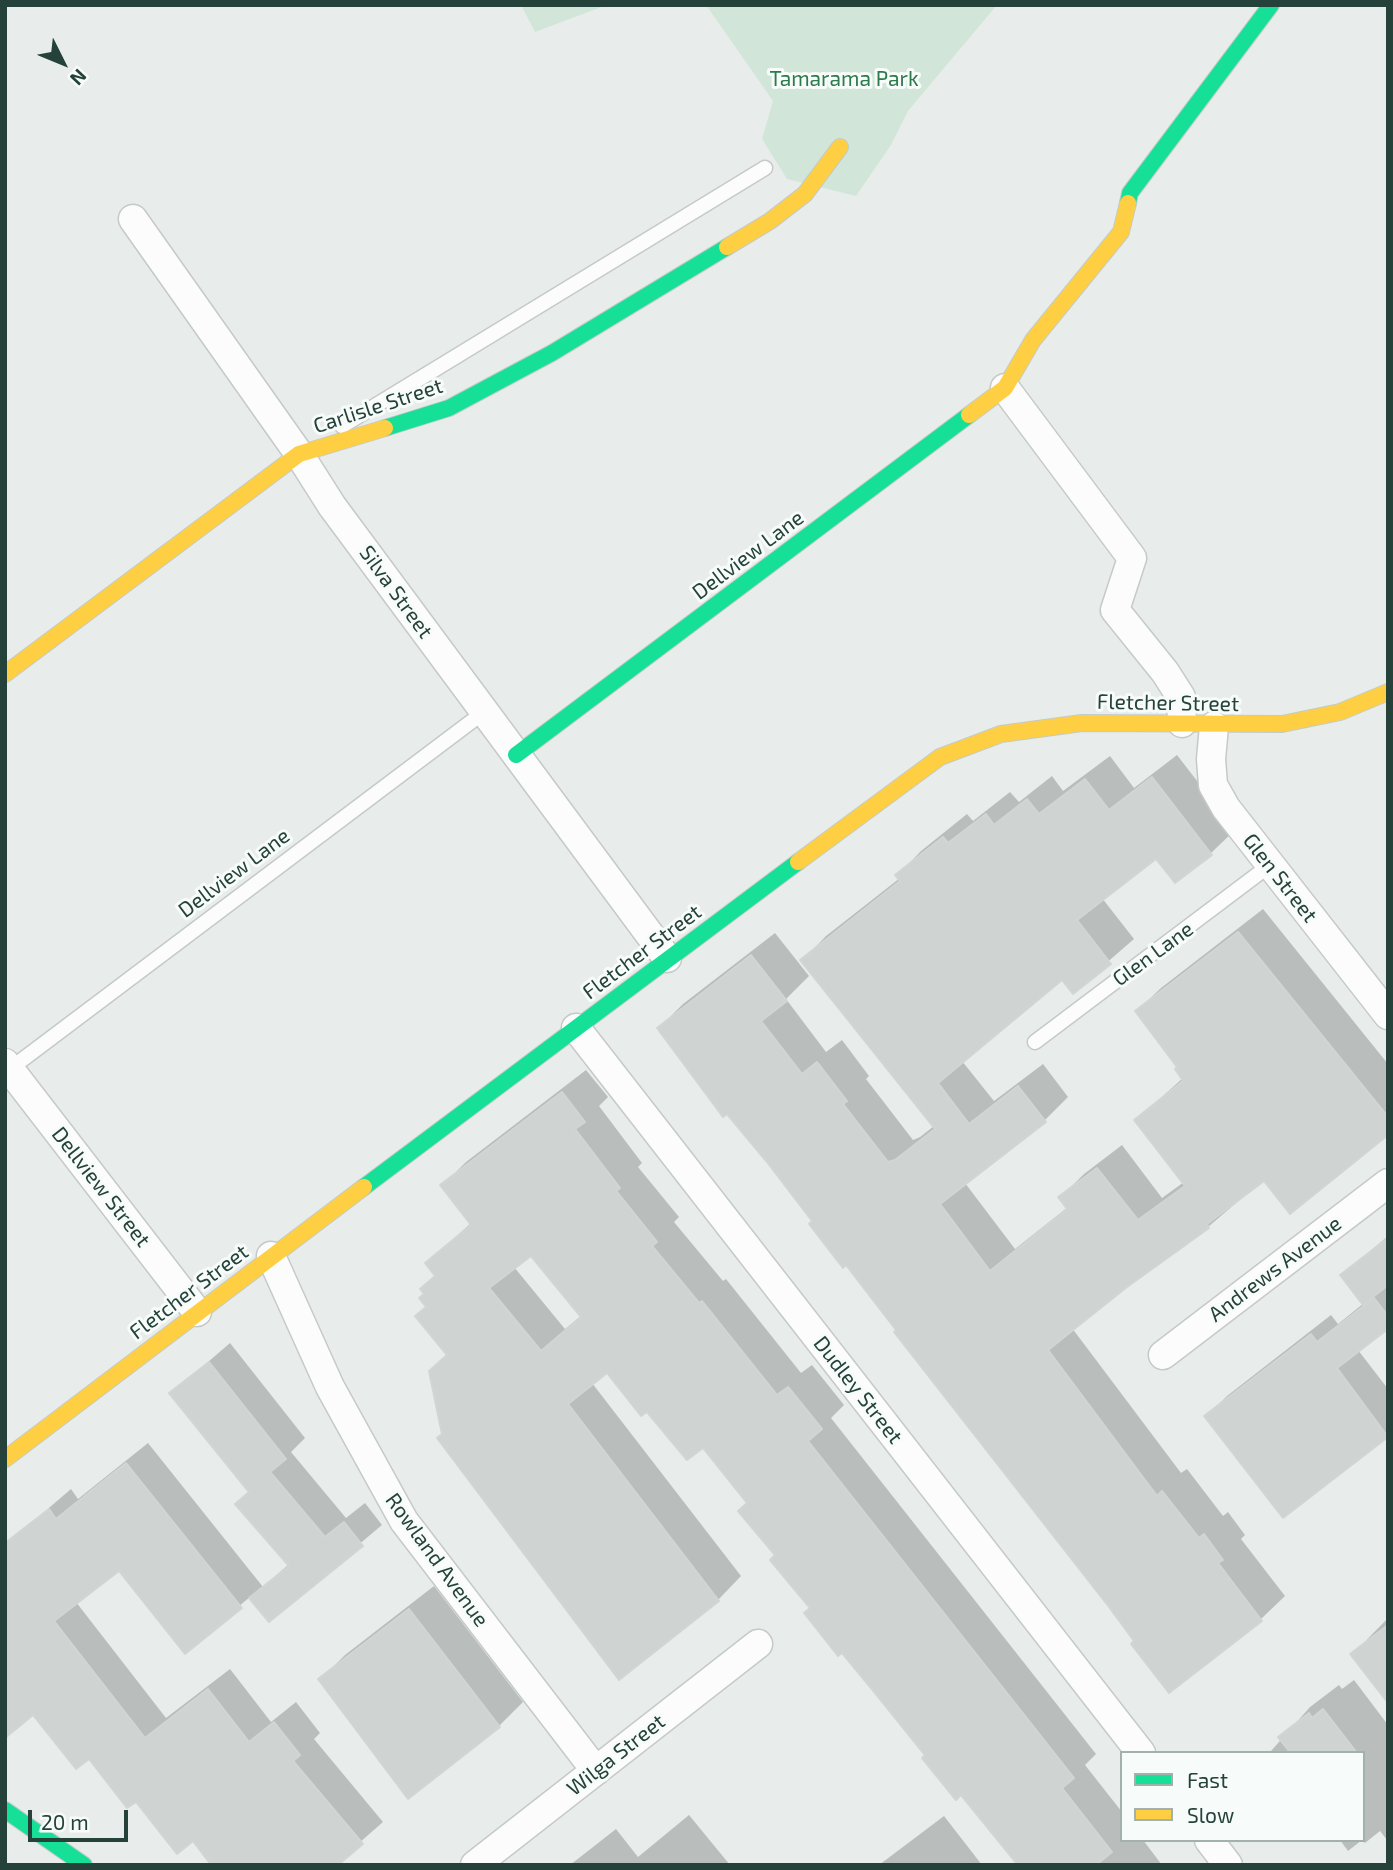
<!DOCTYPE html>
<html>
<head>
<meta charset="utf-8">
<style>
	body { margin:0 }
	#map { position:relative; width:1393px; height:1870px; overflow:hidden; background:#e8edeb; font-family:"Exo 2",sans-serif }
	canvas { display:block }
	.frame { position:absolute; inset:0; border:7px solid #24423a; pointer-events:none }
	.legend { position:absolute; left:1120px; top:1751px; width:245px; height:91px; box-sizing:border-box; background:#f7fbf9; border:2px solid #a3b1ad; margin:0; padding:9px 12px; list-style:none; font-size:21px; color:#24423a }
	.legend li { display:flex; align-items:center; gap:14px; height:35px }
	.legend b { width:35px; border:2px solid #a3b1ad }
	.north { position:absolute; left:28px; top:28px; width:70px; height:70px; -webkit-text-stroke:5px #f7fbf9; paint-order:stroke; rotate:133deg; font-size:19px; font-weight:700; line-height:28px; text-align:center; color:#24423a }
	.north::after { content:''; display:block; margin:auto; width:24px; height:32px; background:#24423a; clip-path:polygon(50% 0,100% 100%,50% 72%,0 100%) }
	.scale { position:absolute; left:28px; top:1810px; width:100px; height:32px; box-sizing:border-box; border:4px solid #24423a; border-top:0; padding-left:9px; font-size:21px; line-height:24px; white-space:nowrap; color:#24423a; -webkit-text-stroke:5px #f7fbf9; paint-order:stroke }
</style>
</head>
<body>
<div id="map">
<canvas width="1393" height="1870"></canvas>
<div class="frame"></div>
<ul class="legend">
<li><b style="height:9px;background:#16e098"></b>Fast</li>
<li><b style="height:9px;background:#ffcf43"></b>Slow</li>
</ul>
<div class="north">N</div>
<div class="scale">20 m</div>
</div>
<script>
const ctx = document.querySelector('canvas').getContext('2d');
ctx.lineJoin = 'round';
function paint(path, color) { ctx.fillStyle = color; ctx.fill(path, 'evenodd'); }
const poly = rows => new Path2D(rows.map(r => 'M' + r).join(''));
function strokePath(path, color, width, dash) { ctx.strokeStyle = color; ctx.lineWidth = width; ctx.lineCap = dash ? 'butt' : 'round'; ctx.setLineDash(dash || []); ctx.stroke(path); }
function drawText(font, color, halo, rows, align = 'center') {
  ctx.font = font + ' "Exo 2",sans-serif'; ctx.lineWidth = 6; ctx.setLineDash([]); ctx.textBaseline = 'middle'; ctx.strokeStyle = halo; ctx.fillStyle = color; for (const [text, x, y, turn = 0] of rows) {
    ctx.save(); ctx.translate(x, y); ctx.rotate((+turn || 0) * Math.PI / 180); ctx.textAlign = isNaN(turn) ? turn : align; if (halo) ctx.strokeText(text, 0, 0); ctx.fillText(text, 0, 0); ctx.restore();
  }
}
paint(poly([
	[521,5,607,5,535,32],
	[706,5,997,5,908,111,891,145,856,196,787,179,762,139,773,101]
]), '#d1e6d8');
paint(poly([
	[1177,755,1235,830,1211,853,1175,881,1156,857,1102,898,1134,939,1074,991,1063,977,962,1061,994,1101,1043,1064,1068,1097,1045,1120,965,1183,1015,1249,1068,1207,1061,1197,1084,1174,1122,1145,1162,1198,1184,1182,1136,1120,1183,1078,1179,1067,1137,1011,1161,988,1263,909,1388,1064,1388,1133,1264,1179,1208,1227,1126,1285,1072,1328,1181,1473,1187,1469,1223,1516,1228,1512,1245,1535,1241,1539,1285,1596,1261,1619,1169,1691,1136,1641,814,1220,659,1028,683,1004,775,933,809,976,786,999,826,1052,842,1040,869,1076,866,1079,913,1140,920,1137,934,1126,803,960,826,936,900,878,898,875,921,851,967,814,973,821,1010,792,1019,802,1052,776,1063,791,1110,756,1134,788],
	[586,1070,608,1097,599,1106,642,1163,638,1167,679,1217,674,1222,723,1281,726,1279,801,1373,812,1365,844,1405,831,1418,1096,1754,1085,1765,1122,1812,1122,1840,1143,1840,1162,1865,1013,1865,1018,1861,927,1755,812,1607,748,1503,703,1445,647,1409,607,1370,592,1383,741,1576,718,1600,619,1677,443,1433,448,1354,422,1289,436,1275,427,1263,471,1223,443,1185,466,1162],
	[531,1254,582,1315,565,1329,514,1267],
	[1388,1236,1388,1326,1358,1350,1388,1389,1388,1434,1283,1515,1207,1416,1227,1396,1331,1315,1338,1324,1364,1303,1342,1275],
	[230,1343,305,1438,291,1452,346,1518,365,1503,382,1525,269,1620,250,1597,185,1651,119,1569,76,1602,166,1718,230,1669,271,1722,296,1702,320,1733,314,1739,383,1822,334,1865,194,1838,178,1851,8,1543,71,1489,78,1499,148,1443,263,1587,289,1564,250,1491,172,1393],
	[434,1586,523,1702,499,1726,320,1680,345,1655],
	[1388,1618,1388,1701,1352,1655],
	[1354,1680,1388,1725,1387,1840,1380,1831,1365,1843,1362,1840,1363,1753,1271,1751,1310,1707,1339,1685,1342,1689],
	[689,1815,730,1865,570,1865,616,1829,638,1857],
	[944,1816,982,1865,879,1865],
	[1340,1840,1362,1840,1348,1851]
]), '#0003');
const building = poly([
	[1152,777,1212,855,1175,883,1156,859,1077,920,1111,964,1073,994,1062,980,938,1083,969,1124,1018,1086,1046,1122,940,1204,990,1271,1067,1209,1058,1197,1097,1168,1138,1220,1185,1186,1134,1120,1183,1081,1175,1069,1177,1067,1135,1011,1238,932,1388,1117,1388,1135,1290,1214,1264,1181,1207,1224,1209,1228,1127,1287,1048,1350,1157,1496,1162,1491,1199,1538,1204,1534,1223,1560,1218,1563,1262,1621,1169,1693,1131,1644,1134,1641,1109,1607,894,1332,896,1330,846,1265,843,1268,809,1224,812,1221,767,1162,727,1114,723,1117,657,1028,751,955,787,1001,761,1021,802,1074,817,1062,847,1101,843,1104,888,1162,895,1160,935,1129,800,960,900,881,895,875,943,837,948,843,986,814,994,825,1027,799,1039,814,1085,779,1109,810,1152,777],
	[562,1092,585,1122,575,1129,620,1188,616,1191,657,1242,652,1246,699,1303,702,1301,777,1395,788,1387,822,1429,808,1441,1074,1778,1062,1788,1112,1852,1096,1865,1018,1865,961,1795,956,1800,922,1758,925,1755,871,1688,842,1653,838,1656,804,1613,810,1608,770,1560,775,1555,738,1511,747,1503,703,1448,687,1460,647,1412,641,1416,607,1373,568,1404,719,1601,619,1680,437,1438,442,1434,429,1371,447,1355,415,1316,426,1307,419,1298,424,1294,420,1289,435,1276,425,1263,471,1225,440,1185,562,1092],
	[531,1256,581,1317,541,1351,489,1288,531,1256],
	[1388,1238,1388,1285,1363,1305,1340,1275,1388,1238],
	[1374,1298,1388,1316,1388,1329,1337,1368,1388,1437,1283,1518,1204,1416,1311,1334,1317,1342,1374,1298],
	[209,1362,286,1459,270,1472,325,1537,344,1522,363,1546,269,1622,249,1598,289,1566,235,1504,249,1492,169,1393,209,1362],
	[126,1463,242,1608,185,1654,119,1571,54,1621,145,1738,208,1689,249,1742,274,1722,300,1755,293,1761,363,1844,338,1865,211,1865,193,1841,177,1854,136,1802,127,1808,89,1759,76,1769,33,1715,5,1738,5,1543,49,1509,56,1519,126,1463],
	[409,1609,500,1727,408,1799,318,1679,409,1609],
	[1388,1625,1388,1703,1350,1654,1388,1625],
	[1323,1709,1357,1753,1291,1753,1278,1737,1309,1713,1312,1718,1323,1709]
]);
paint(building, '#cfd4d2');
strokePath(building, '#d1d6d4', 2);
const lane = poly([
	[342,426,765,168],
	[1035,1042,1270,865],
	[10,1069,484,712]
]);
const street = poly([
	[133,219,299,454,332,506,667,958],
	[1005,388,1132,558,1115,610,1165,672,1181,697,1182,723],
	[1214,726,1211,759,1213,785,1226,808,1388,1015],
	[576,1028,1141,1753],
	[5,1063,197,1312],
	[271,1256,330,1387,404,1521,596,1771],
	[1163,1355,1388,1183],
	[1209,1840,1228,1865],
	[475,1865,758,1644]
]);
const fast = poly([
	[1128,203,1130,193,1271,5],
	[385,428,449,408,552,353,727,247],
	[516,755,969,415],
	[364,1187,798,862],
	[5,1810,84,1865]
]);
const slow = poly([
	[727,247,770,221,805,194,840,147],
	[969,415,1005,388,1033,340,1121,232,1128,203],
	[5,674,299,454,385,428],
	[798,862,940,757,1001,734,1082,723,1282,724,1340,712,1388,692],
	[5,1459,364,1187]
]);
strokePath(lane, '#c5cac8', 17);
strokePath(street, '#c5cac8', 31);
strokePath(fast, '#c3cbc8', 18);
strokePath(slow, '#c3cbc8', 18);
strokePath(lane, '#fcfcfc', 14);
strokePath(street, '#fcfcfc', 28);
strokePath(fast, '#16e098', 16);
strokePath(slow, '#ffcf43', 16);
drawText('21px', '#2d7a4b', '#f7fbf9', [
	["Tamarama Park",844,79]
]);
drawText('21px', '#24423a', '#f7fbf9', [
	["Carlisle Street",378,406,-18],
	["Dellview Lane",748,555,-37],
	["Silva Street",396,592,54],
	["Fletcher Street",1168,703,1],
	["Dellview Lane",234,873,-37],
	["Glen Street",1280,878,52],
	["Fletcher Street",642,952,-37],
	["Glen Lane",1153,954,-36],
	["Dellview Street",101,1187,52],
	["Andrews Avenue",1275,1269,-37],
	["Fletcher Street",189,1292,-37],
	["Dudley Street",858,1390,52],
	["Rowland Avenue",437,1560,54],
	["Wilga Street",616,1755,-38]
]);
</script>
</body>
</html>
